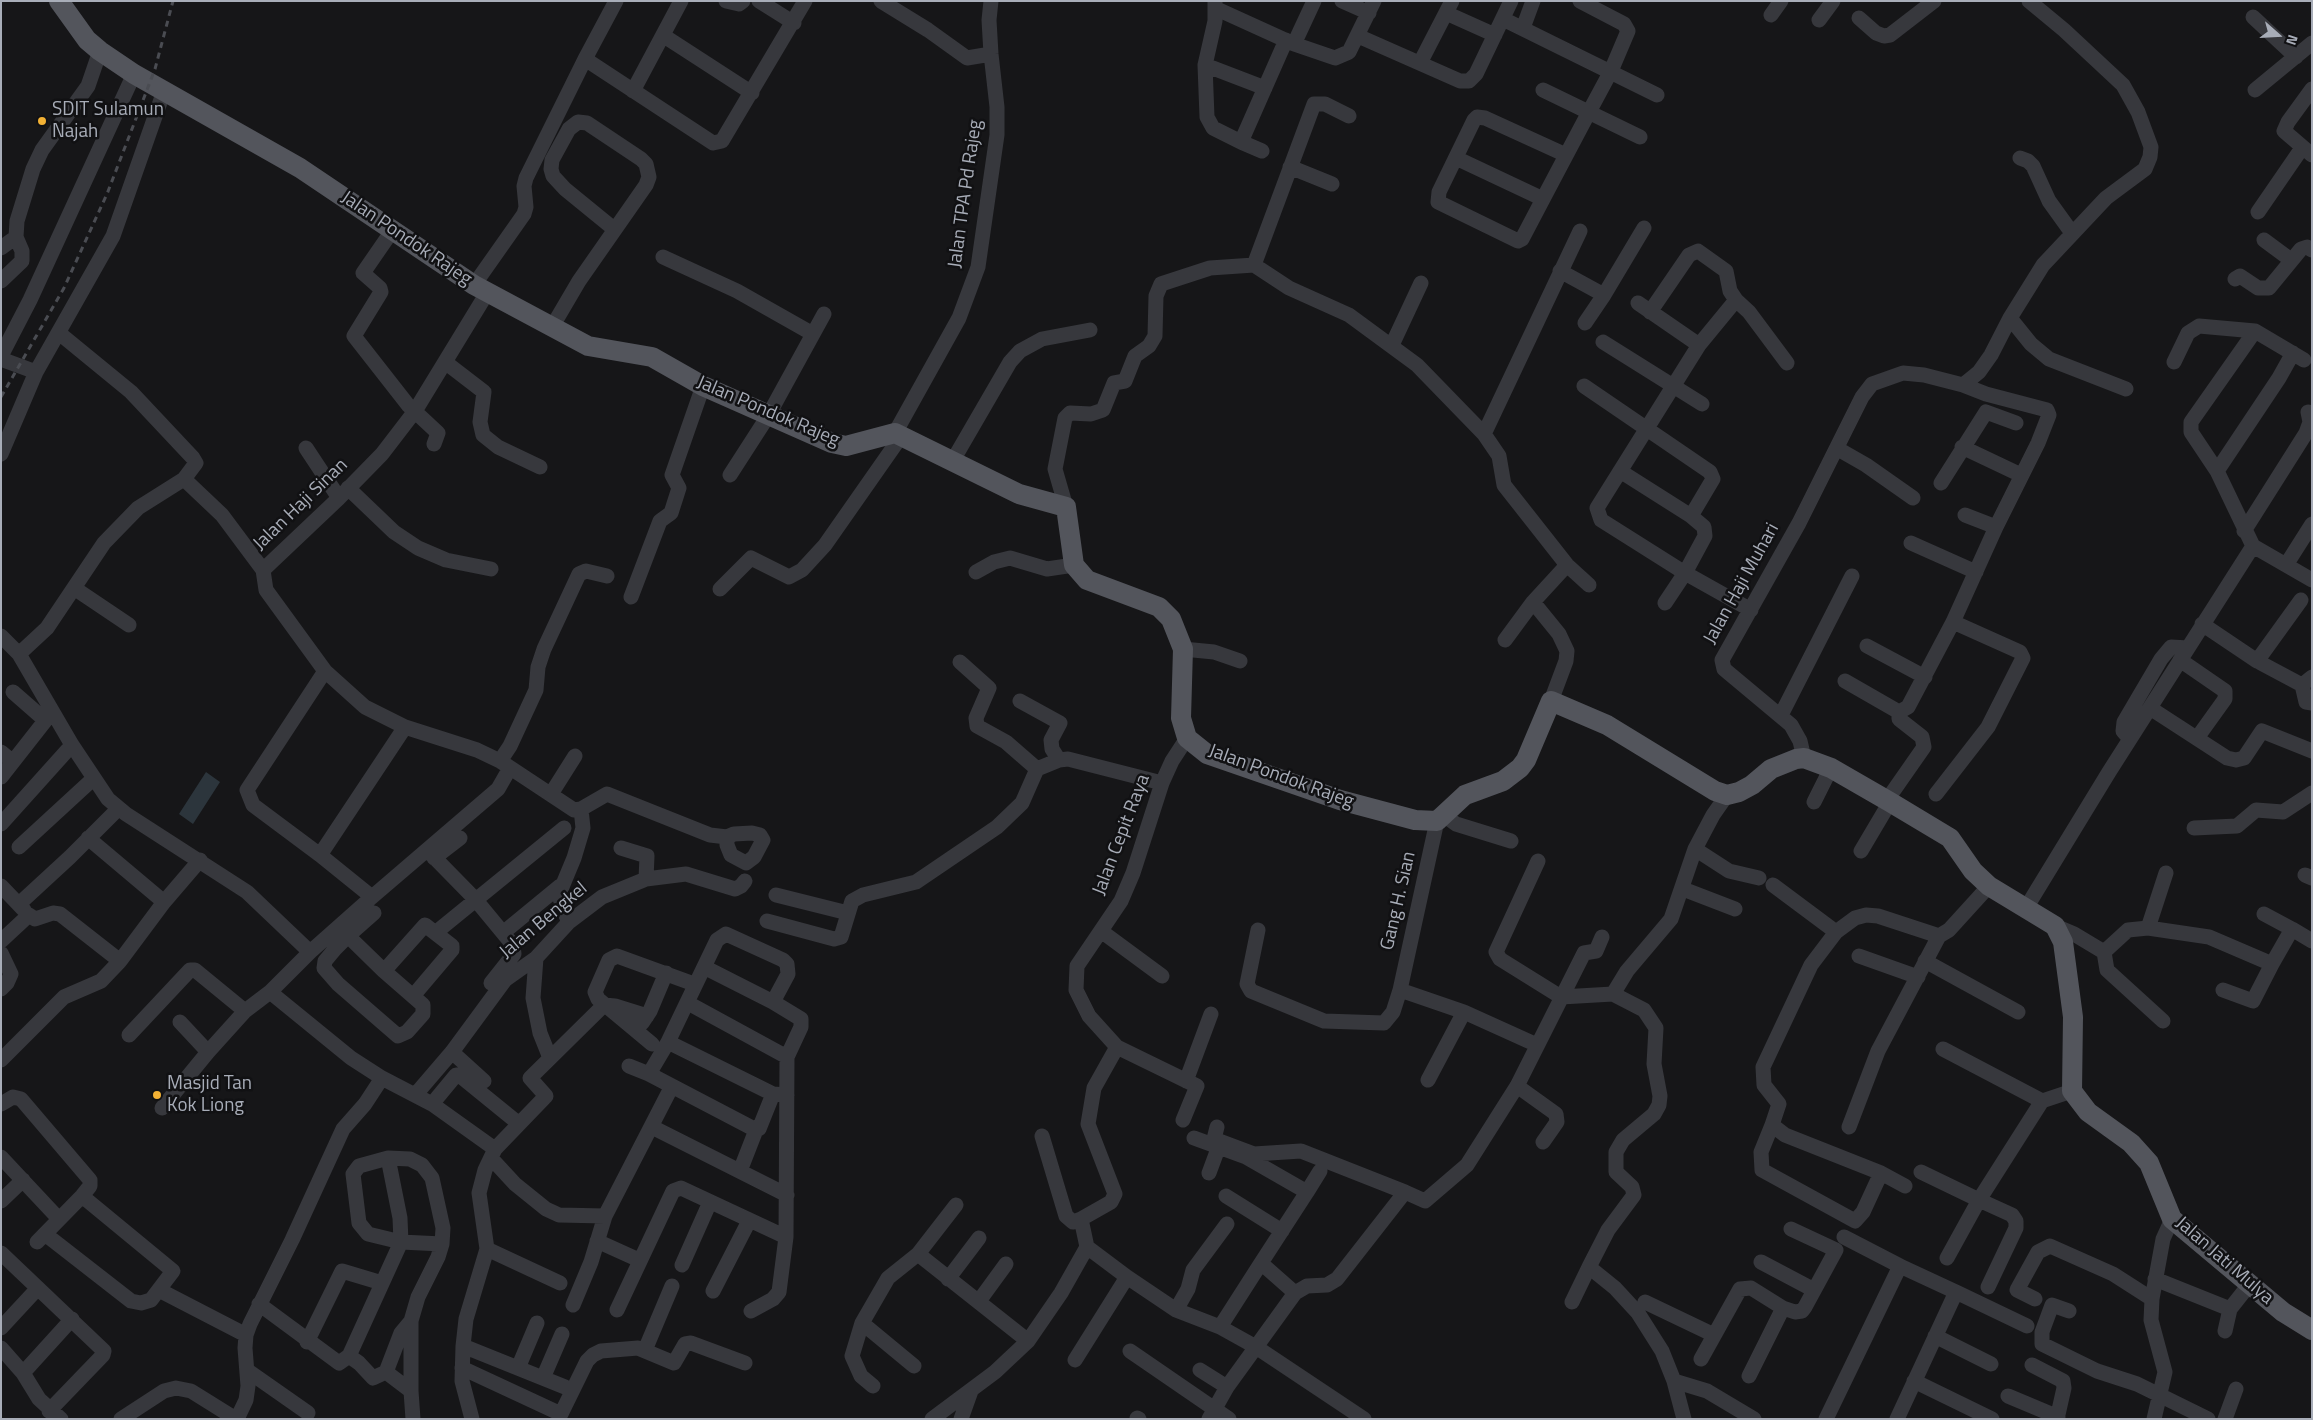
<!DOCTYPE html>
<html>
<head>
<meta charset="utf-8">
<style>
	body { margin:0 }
	#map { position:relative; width:2313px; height:1420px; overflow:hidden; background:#161618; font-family:"Titillium Web",sans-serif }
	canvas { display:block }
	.frame { position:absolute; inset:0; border:2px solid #a8adb8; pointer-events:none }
	.north { position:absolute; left:2253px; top:10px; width:50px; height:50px; -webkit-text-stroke:4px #111113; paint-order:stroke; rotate:109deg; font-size:14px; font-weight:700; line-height:20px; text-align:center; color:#a8adb8 }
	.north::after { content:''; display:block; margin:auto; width:18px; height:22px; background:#a8adb8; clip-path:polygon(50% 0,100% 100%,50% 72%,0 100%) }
</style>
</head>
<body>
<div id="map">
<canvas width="2313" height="1420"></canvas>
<div class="frame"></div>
<div class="north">N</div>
</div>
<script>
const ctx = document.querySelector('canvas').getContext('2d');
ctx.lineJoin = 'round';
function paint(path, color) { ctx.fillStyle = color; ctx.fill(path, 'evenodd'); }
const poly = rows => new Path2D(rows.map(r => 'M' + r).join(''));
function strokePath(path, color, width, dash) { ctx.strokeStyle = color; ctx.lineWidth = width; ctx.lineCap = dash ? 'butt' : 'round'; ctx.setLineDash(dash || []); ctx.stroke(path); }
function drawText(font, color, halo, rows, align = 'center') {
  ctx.font = font + ' "Titillium Web",sans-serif'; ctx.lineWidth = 5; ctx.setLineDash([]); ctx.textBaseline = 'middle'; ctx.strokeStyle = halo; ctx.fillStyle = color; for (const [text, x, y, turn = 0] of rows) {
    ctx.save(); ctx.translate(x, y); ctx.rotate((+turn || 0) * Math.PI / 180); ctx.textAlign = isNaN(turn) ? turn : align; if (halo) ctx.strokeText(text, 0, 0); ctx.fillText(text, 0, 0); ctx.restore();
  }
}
paint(poly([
	[206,772,220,782,193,824,179,814]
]), '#2c353c');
strokePath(poly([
	[616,1,585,59,713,143,722,141,805,1],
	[726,1,739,4,743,1],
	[759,1,794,23],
	[881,1,928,30,967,58,991,54],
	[1215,1,1215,21,1205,65,1207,117,1213,128,1241,142],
	[1342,1,1369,13],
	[1217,9,1294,44,1314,1],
	[1446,13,1495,35],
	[1771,15,1781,1],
	[2253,17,2296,57],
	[1859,18,1876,33,1884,36,1890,35,1934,1],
	[1503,19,1657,95],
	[1819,20,1833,1],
	[1523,28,1533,1],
	[664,36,752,93],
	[1358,36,1460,81,1469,81,1476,74,1511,1],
	[1294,44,1335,58,1349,52,1374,1],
	[1420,63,1452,1],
	[1205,65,1265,88],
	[2312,89,2288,122,2284,131,2312,155],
	[1543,90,1640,137],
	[2255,90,2312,43],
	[633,91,681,1],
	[1262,151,1241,142,1286,40],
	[1566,155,1485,118,1477,117,1474,120,1439,192,1438,202,1518,241,1522,239,1543,199,1589,112,1611,71,1628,31,1624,24,1580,1],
	[1456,158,1543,199],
	[2020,158,2028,161,2033,166,2049,201,2072,233],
	[1290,167,1332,184],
	[2258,212,2302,148],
	[392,231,363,273,380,288,381,292,354,336,408,405,438,433,434,444],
	[2264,240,2291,260],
	[1,248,16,237],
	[663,257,737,291,813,334],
	[1254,265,1314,104,1325,104,1349,116],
	[1560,271,1604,295,1585,323],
	[2235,279,2240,276,2258,288,2269,288,2301,249,2307,247,2312,250],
	[1,281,22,261,22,251,16,237,17,221,33,169,42,150,88,86,100,51],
	[474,285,524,214,526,207,524,186,526,178,585,59],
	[487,293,415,411,382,454,339,498,263,570,266,590,325,671,365,707,405,727,477,750,500,761,574,810,581,809,607,794,710,835,727,837,734,834,752,833,760,835,763,840,754,857,746,863,731,855,727,845,727,837],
	[1604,295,1644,228],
	[1638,303,1699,345],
	[1650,312,1689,255,1698,251,1726,271,1730,291,1736,300],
	[2010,318,2031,344,2049,359,2126,389],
	[552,327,579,281,646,185,649,177,646,164,641,159,587,123,578,122,569,129,552,160,551,169,553,176,565,189,614,229],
	[2255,331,2191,422,2191,432,2217,471,2253,546,2312,580],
	[59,333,131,392,193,458,196,463,184,479],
	[1603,342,1702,404],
	[1392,345,1421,283],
	[1,356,30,300,134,74],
	[1,359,36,372],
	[445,362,484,392,480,422,483,435,498,447,540,467],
	[2174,362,2188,333,2199,326,2255,331,2304,360],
	[1584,386,1710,472,1713,479,1691,516,1620,471],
	[895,433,959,318,978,267,997,135,997,107,991,54,989,20,991,1],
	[1484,434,1580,231],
	[1962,447,2021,475],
	[306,448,339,498],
	[1838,449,1866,465,1913,498],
	[1,454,36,372,113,236,164,91],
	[952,462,1010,362,1020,351,1042,339,1090,330],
	[2217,471,2279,378,2293,353],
	[730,475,768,416,824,314],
	[1941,483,1986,412,2016,423],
	[348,488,394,532,418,548,446,560,491,569],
	[1066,507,1055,469,1065,418,1070,413,1091,414,1103,410,1114,383,1125,381,1135,356,1149,346,1155,336,1156,296,1161,284,1210,268,1254,265,1289,288,1349,315,1417,365,1484,434,1499,456,1504,485,1567,565,1589,585],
	[1965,515,1996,527],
	[2244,531,2306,433,2310,422,2308,412],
	[1911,543,1976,572],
	[2286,565,2312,524],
	[976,572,994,562,1010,558,1047,569,1074,565],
	[74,588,129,625],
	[720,589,751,558,789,577,802,570,825,545,902,435],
	[631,597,660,521,671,513,679,488,672,475,703,386],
	[1533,602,1559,634,1567,651,1566,661,1551,701],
	[1665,603,1685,573,1705,536,1704,527,1691,516],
	[1751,610,1685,573,1601,520,1597,508,1699,345,1736,300,1749,312,1787,363],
	[2202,624,2257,661,2301,600],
	[1,636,19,654,72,745,108,799,126,814,247,892,310,952],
	[1505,640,1533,602,1567,565],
	[1867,646,1925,677],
	[1183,649,1214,652,1240,661],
	[19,654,47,628,104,543,138,508,184,479,222,515,263,570],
	[2180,660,2225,691,2225,699,2197,738],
	[2257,661,2302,685,2312,677],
	[960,662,989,688,976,718,977,726,1006,742,1037,769,1059,760,1068,759,1162,783],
	[325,671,247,790,253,805,320,855,372,897],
	[1845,681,1899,712,1908,707,1953,622,1996,527,2038,443,2049,415,2047,410,1986,394,1963,385],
	[2302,685,2306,702,2312,703],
	[13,692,45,720],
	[1020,701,1060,723,1051,740,1052,749,1059,760],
	[2150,708,2227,758,2236,760,2244,758,2262,731,2312,751],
	[1781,715,1852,576],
	[2130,739,2123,731,2124,722,2161,659,2171,647,2188,648],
	[1,752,13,762],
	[1804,758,1800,741,1791,725,1724,669,1722,660,1799,523,1862,397,1872,384,1903,373,1924,375,1963,385,1979,372,1991,355,2010,318,2043,265,2106,198,2145,169,2150,157,2151,147,2138,112,2123,85,2064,30,2029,1],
	[500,761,510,746,536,690,538,667,544,649,579,574,586,571,607,576],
	[1,777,52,712],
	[551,794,575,756],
	[1936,794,1988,727,2023,658,2020,652,1953,622],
	[1887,800,1924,747,1922,737,1899,719,1899,712],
	[1814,802,1831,768],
	[1445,816,1456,824,1511,841],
	[1,824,72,745],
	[2194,828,2237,826,2256,810,2283,812,2312,793],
	[88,838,164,902],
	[19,847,94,778],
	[621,848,647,856,646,879],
	[1695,849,1729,871,1759,878],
	[428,851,475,899,513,945,514,954,491,983],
	[1861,851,1890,802],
	[320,855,405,727],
	[434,858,460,838],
	[1538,861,1496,952,1500,959,1561,997],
	[2305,875,2312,878],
	[1773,885,1836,932],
	[1,886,24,910],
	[1683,889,1735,909],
	[776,895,848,913],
	[19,904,70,857,118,809],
	[2026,908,2109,772,2253,546],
	[2264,914,2292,929],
	[767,921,834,939,841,937,852,901,863,895,916,882,997,827,1022,803,1037,769],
	[569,922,563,909,559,894,574,858,583,828,581,809],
	[2055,926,2074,934,2104,952],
	[339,927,348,936,384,971,423,1005,423,1014,407,1032,398,1036,338,984,324,968,325,961,335,949,348,936,374,913],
	[2148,928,2166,873],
	[440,929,564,828],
	[1258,930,1247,984,1251,991,1324,1021,1384,1023,1393,1012,1400,990,1437,821],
	[1101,931,1162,976],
	[504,932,560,886],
	[1,941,29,915,35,919,53,913,60,914,120,961],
	[2104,952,2128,930,2148,928,2209,937,2272,964,2292,929,2312,941],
	[2104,952,2107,970,2163,1021],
	[1,953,11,974,7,983,1,989],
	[1859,956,1918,977],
	[536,958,533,998,540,1033,550,1058],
	[1925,961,2018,1012],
	[704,967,717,940,726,934,783,960,787,964,788,974,773,1002],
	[384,971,425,925,452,946,452,950,413,996],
	[1400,990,1464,1012],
	[2223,990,2253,1001,2272,964],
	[1613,994,1644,1010,1656,1028,1654,1064,1660,1096,1659,1105,1654,1114,1623,1140,1616,1152,1616,1172,1632,1187,1634,1195,1608,1230,1589,1267,1615,1288,1638,1313,1662,1351,1674,1381,1684,1419],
	[1561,997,1613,994,1627,971,1671,919,1695,849,1713,815,1727,795],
	[688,1003,787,1057],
	[180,1022,208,1052,245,1011],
	[642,1023,650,1011,666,973],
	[129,1035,190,970,195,970,245,1011,270,992],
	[668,1042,704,967,773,1002,801,1019,801,1027,787,1057,786,1237,779,1292,773,1299,751,1311],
	[652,1044,598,999,595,992,609,960,617,956,694,984],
	[1943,1049,2042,1101],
	[452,1052,484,1081],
	[1,1060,64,997,101,981,120,961,164,902,200,860],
	[629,1066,649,1074],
	[382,1078,432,1104,495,1149,485,1170,479,1193,487,1249,466,1319,463,1346,462,1381,472,1419],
	[1428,1080,1464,1012,1537,1045],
	[1186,1081,1211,1014],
	[1517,1086,1556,1114,1557,1122,1543,1142],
	[416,1094,452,1052,505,980,536,958,569,922,602,897,646,879,686,874,735,889,741,886,745,881],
	[773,1094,759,1129,756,1130,649,1074,668,1042,773,1094,787,1095],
	[1,1104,13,1097,21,1099,90,1180,90,1186,82,1196,37,1242],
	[432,1104,456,1075,459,1075,518,1123],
	[162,1108,208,1052],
	[1183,1120,1197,1086,1117,1047,1089,1016,1076,990,1077,966,1121,901,1133,873,1162,783,1172,761,1187,738],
	[1772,1125,1761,1152,1762,1170,1855,1221,1863,1212,1881,1173],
	[652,1127,787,1195],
	[1217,1127,1214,1139,1254,1154,1301,1151,1405,1192],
	[1849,1127,1878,1051,1939,936],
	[1042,1136,1066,1216,1073,1222,1081,1219],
	[1194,1138,1246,1157,1307,1192,1261,1263],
	[495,1149,546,1096,530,1078,604,1005,615,1006,647,1016],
	[1,1157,59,1219],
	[491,1158,515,1184,546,1209,559,1215,605,1216],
	[740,1171,756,1130],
	[1921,1172,1979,1200,1947,1258],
	[1209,1173,1219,1146],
	[1905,1186,1881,1173,1785,1135,1772,1125,1779,1104,1764,1085,1763,1067,1811,965,1836,932,1855,918,1866,915,1878,916,1939,936,1949,930,1989,886],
	[1307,1192,1320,1171],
	[1226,1196,1282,1231],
	[1,1201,23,1180],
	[45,1234,131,1301,141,1303,151,1300,173,1271,82,1196],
	[597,1241,639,1260],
	[1087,1247,1127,1277,1176,1310,1220,1327,1256,1347,1364,1419],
	[487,1249,560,1283],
	[1,1253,104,1351,103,1355,49,1411],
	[918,1254,1028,1341],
	[1761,1262,1814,1290],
	[682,1265,710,1202],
	[1900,1266,1956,1292],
	[948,1279,979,1238],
	[2155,1279,2230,1309,2249,1285],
	[1988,1287,2016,1228,2016,1221,2012,1215,1979,1200,2042,1101,2072,1091],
	[159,1290,246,1335],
	[713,1291,749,1221],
	[2035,1299,2017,1290,2038,1252,2050,1246,2113,1274,2152,1299],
	[979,1301,1006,1264],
	[1572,1302,1589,1267],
	[1645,1302,1714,1335],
	[259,1304,339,1363,349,1356,359,1363,373,1378,386,1372,411,1391],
	[573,1305,591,1262,605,1216,672,1086],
	[617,1310,673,1191,681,1188,786,1237],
	[1176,1310,1188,1289,1193,1270,1227,1224],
	[2069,1311,2052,1305,2042,1332,2042,1344,2097,1371,2137,1384,2208,1419],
	[862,1323,914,1366],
	[1220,1327,1261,1263,1295,1293,1307,1286,1327,1285,1337,1279,1405,1192,1425,1201,1467,1165,1517,1086,1584,953,1596,951,1602,937],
	[1,1328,38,1288],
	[2225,1331,2230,1309],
	[1935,1336,1991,1364],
	[307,1342,342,1271,382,1283],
	[463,1346,565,1387],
	[1,1348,23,1373,39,1399,61,1419],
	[645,1350,672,1286],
	[1130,1351,1229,1419],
	[349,1356,401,1242,400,1218,388,1158],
	[1701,1359,1740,1289,1751,1288,1783,1308,1795,1312,1802,1311,1805,1307,1836,1250,1791,1229],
	[1075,1360,1127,1277],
	[2032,1365,2063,1381,2064,1388,2057,1419],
	[462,1368,561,1414,587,1361,593,1355,601,1351,638,1348,674,1363,685,1344,691,1343,745,1363],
	[518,1368,537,1323],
	[1200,1370,1227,1387],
	[248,1371,308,1413],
	[386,1372,401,1333,411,1321],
	[23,1373,72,1319],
	[1749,1376,1783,1308],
	[543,1378,562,1334],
	[1674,1381,1707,1391,1754,1419],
	[1914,1381,1992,1419],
	[873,1386,861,1376,852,1356,862,1323,888,1278,918,1254,956,1205],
	[2008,1396,2058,1417],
	[1137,1418,1139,1419],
	[121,1419,164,1391,176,1388,191,1391,236,1419],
	[237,1419,246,1400,248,1386,245,1348,246,1335,250,1324,292,1240,343,1129,365,1104,382,1078,351,1058,270,992,310,952,372,897,498,789,510,768],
	[413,1419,411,1391,411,1321,418,1297,438,1257,442,1244,443,1228,432,1178,422,1165,410,1159,388,1158,359,1166,353,1174,359,1223,368,1234,401,1242,442,1244],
	[932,1419,995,1372,1028,1341,1061,1293,1087,1247,1081,1219,1111,1202,1115,1194,1088,1124,1094,1088,1117,1047],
	[961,1419,971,1391],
	[1209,1419,1227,1387,1295,1293],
	[1826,1419,1900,1266,1844,1237],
	[1897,1419,1956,1292,2027,1326],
	[2154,1419,2165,1372,2151,1320,2152,1299,2163,1239,2172,1219],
	[2225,1419,2236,1389]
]), '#37383d', 15);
strokePath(poly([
	[59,1,87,40,100,51,134,74,300,168,474,285,588,346,652,357,703,386,832,443,846,446,895,433,1019,494,1066,507,1074,565,1087,580,1159,607,1171,619,1183,649,1181,718,1187,738,1207,754,1340,800,1415,820,1437,821,1465,795,1503,781,1520,768,1526,760,1551,701,1607,725,1715,791,1727,795,1739,792,1752,785,1771,769,1796,759,1804,758,1831,768,1890,802,1950,838,1973,871,1989,886,2055,926,2063,942,2073,1017,2072,1091,2088,1112,2131,1143,2149,1163,2172,1219,2283,1312,2312,1330]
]), '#53555c', 20);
strokePath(poly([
	[1,397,64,288,107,194,155,69,173,1]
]), '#4a4c52', 3, [6, 5]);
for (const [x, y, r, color] of [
	[42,121,5,"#f2b134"],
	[157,1095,5,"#f2b134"]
]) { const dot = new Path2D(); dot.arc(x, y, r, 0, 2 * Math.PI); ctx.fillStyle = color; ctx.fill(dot); strokePath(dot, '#111113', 2); }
drawText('19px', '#a8adb8', '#111113', [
	["SDIT Sulamun",52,110],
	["Najah",52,132],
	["Masjid Tan",167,1084],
	["Kok Liong",167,1106]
], 'left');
drawText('19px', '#a8adb8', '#111113', [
	["Jalan TPA Pd Rajeg",966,194,-82],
	["Jalan Pondok Rajeg",406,239,34],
	["Jalan Pondok Rajeg",768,412,23],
	["Jalan Haji Sinan",301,505,-44],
	["Jalan Haji Muhari",1742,584,-61],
	["Jalan Pondok Rajeg",1281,777,20],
	["Jalan Cepit Raya",1122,835,-69],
	["Gang H. Sian",1399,901,-77],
	["Jalan Bengkel",544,921,-40],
	["Jalan Jati Mulya",2224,1261,41]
]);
</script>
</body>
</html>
